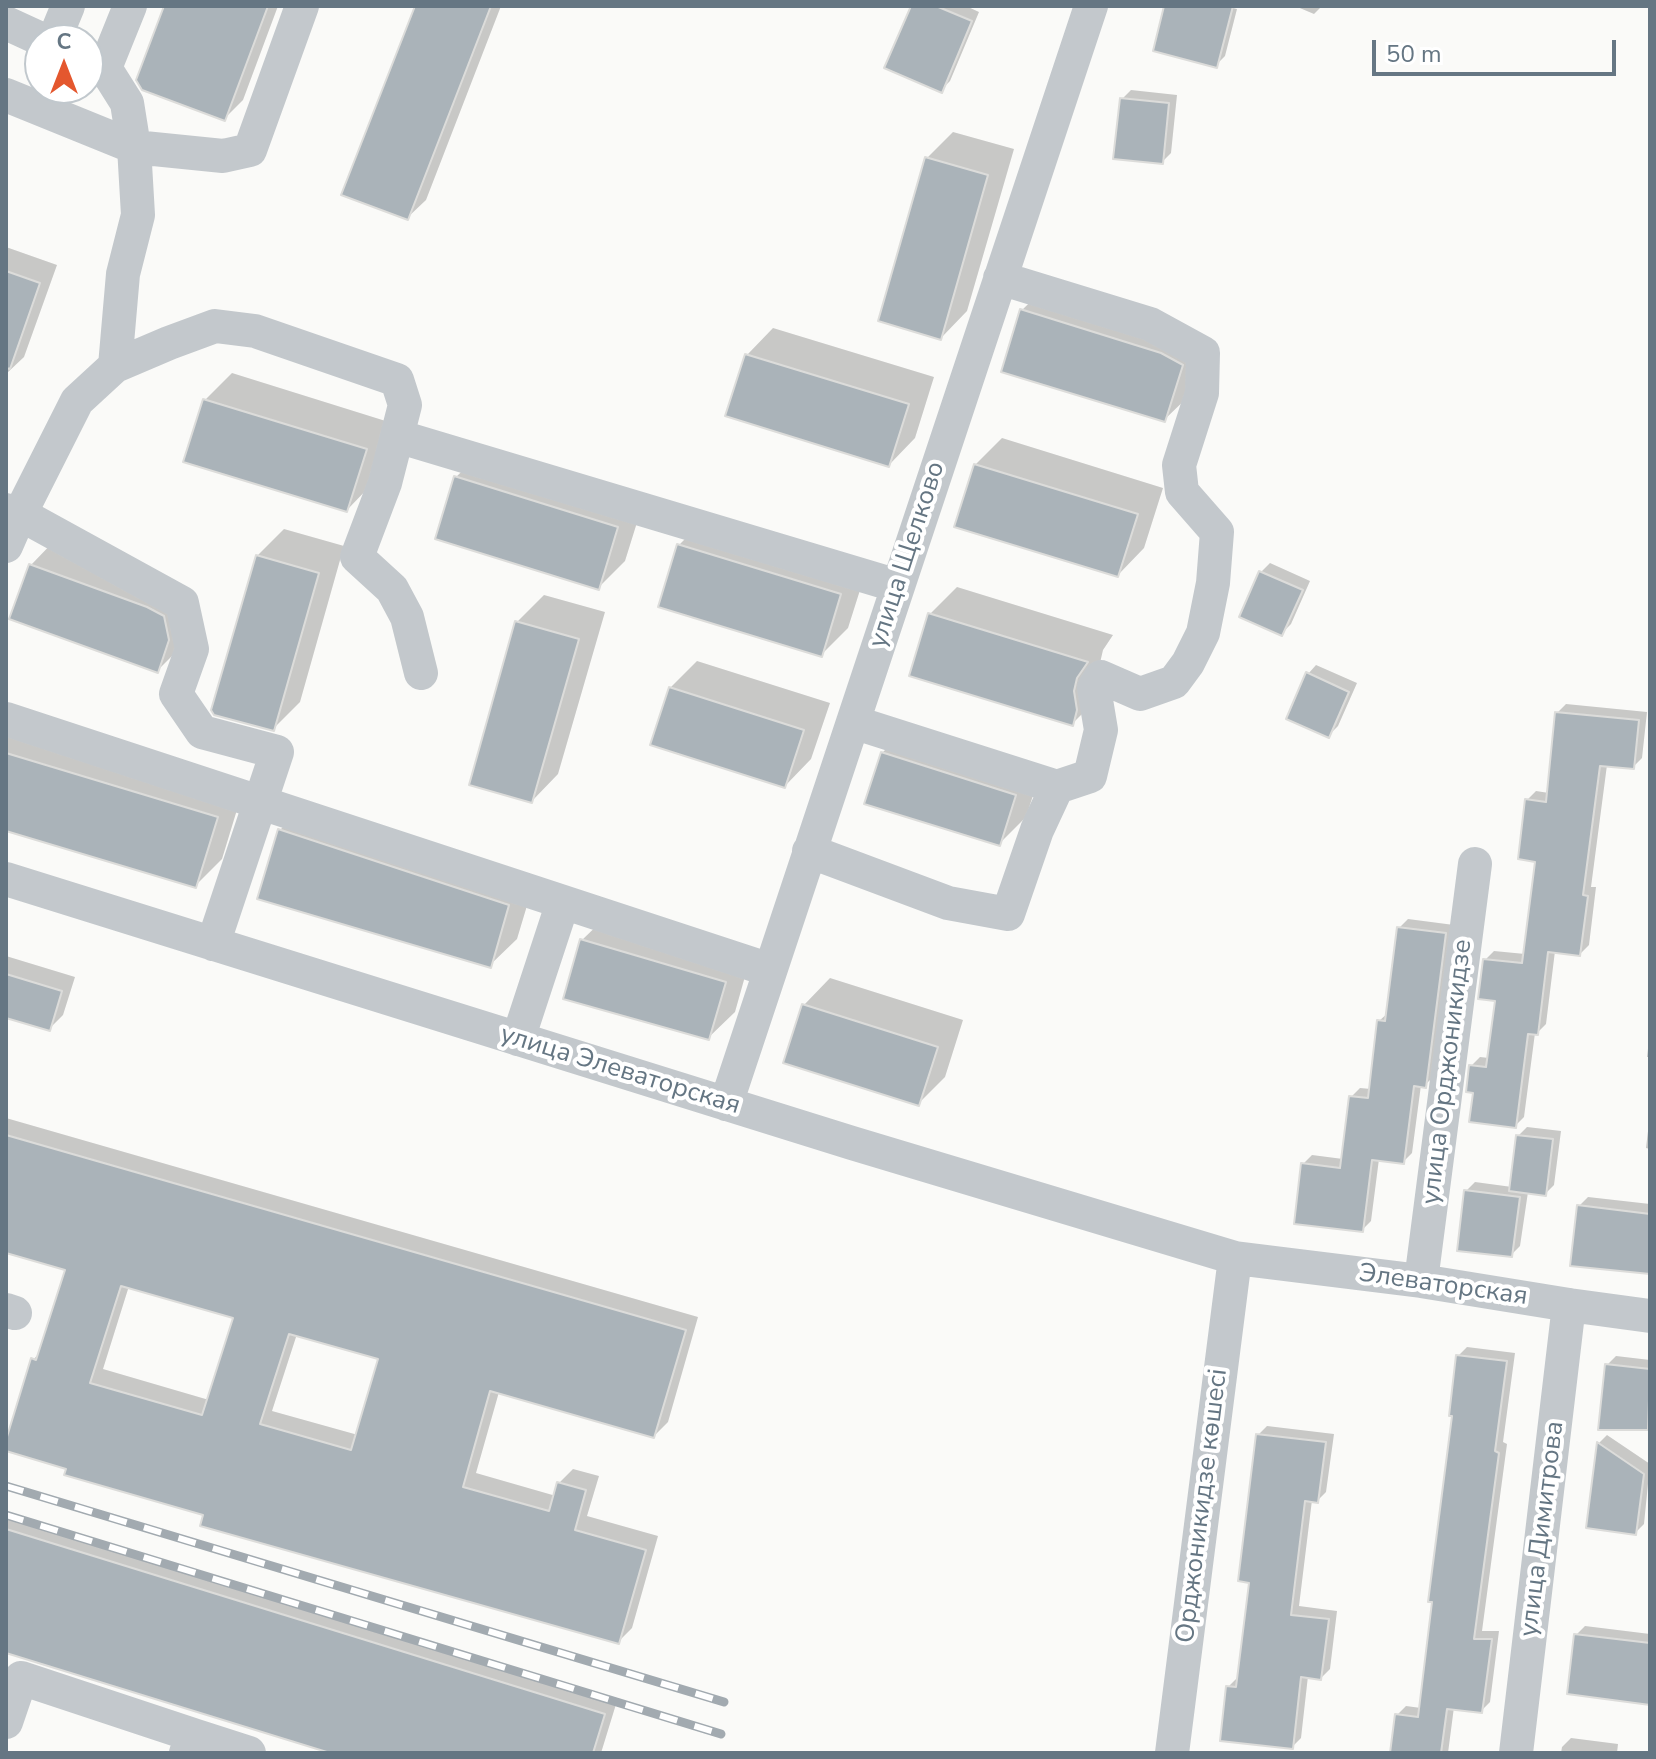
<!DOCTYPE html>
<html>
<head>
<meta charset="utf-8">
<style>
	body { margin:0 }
	#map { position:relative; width:1656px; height:1759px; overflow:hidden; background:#fafaf8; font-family:"Nunito Sans",sans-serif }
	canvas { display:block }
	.frame { position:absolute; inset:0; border:8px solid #657683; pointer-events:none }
	.north { position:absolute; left:24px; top:24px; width:80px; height:80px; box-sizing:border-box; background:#fff; border:2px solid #c1c8cd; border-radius:50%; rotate:0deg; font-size:22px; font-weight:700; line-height:32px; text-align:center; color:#657683 }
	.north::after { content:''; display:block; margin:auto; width:28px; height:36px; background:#e4572e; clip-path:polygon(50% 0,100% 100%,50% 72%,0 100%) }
	.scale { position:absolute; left:1372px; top:40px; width:244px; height:36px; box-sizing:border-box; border:4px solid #657683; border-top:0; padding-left:10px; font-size:24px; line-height:28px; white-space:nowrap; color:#657683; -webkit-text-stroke:6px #fff; paint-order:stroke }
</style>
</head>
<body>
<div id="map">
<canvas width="1656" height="1759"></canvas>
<div class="frame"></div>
<div class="north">С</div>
<div class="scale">50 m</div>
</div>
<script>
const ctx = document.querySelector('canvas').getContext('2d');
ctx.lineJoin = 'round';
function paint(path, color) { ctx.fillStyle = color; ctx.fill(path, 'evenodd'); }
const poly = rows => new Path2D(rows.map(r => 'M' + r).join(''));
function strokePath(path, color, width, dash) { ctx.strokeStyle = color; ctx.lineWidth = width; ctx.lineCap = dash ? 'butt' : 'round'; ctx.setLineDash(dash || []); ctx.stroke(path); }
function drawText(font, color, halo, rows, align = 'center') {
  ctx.font = font + ' "Nunito Sans",sans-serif'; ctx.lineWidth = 8; ctx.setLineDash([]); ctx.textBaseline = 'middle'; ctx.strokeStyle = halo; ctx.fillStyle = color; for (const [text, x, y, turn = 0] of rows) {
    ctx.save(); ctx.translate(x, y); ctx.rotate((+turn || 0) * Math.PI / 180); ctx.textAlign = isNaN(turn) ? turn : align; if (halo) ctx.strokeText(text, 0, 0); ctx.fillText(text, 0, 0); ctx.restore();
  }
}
paint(poly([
	[166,6,278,6,243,100,225,118],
	[417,6,501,6,426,200,407,218],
	[913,6,966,6,979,12,950,81,941,90],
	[1166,6,1224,6,1237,9,1225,56,1216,65],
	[1295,6,1322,6,1314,14],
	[1131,90,1177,95,1171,153,1162,162,1122,99],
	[953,132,1014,149,967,311,941,338,927,158],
	[6,247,57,265,24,357,6,374],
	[1049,284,1188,327,1191,394,1164,420,1022,310],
	[773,328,934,377,915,438,889,465,747,355],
	[232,373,392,423,373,483,347,510,205,400],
	[1002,438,1163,488,1144,548,1118,575,975,465],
	[483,451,644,500,625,561,598,588,456,477],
	[706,518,867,568,848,628,821,655,679,545],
	[284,529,344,546,300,702,274,728,257,556],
	[57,538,174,581,184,644,157,671,31,565],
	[1270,563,1310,581,1291,624,1282,633,1261,572],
	[957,587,1113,635,1103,650,1100,663,1099,697,1072,724,930,614],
	[544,595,605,612,558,774,532,801,517,622],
	[697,661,830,703,811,759,785,786,670,688],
	[1316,665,1357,683,1338,726,1329,735,1308,674],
	[1566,704,1647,712,1642,758,1633,767,1607,765,1591,887,1596,887,1589,945,1580,954,1555,951,1546,1024,1537,1033,1535,1033,1524,1117,1515,1126,1475,1092,1471,1066,1480,1057,1489,1058,1497,1000,1485,960,1494,951,1525,954,1537,860,1527,800,1536,791,1549,793,1557,713],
	[6,719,243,790,222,859,195,886,6,829],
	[909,726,1042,768,1026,817,999,844,882,753],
	[306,804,535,879,517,939,490,965,280,830],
	[609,914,751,955,735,1012,708,1038,582,940],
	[1408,919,1454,925,1434,1076,1425,1085,1421,1085,1412,1153,1403,1162,1379,1159,1371,1221,1362,1230,1303,1164,1312,1155,1343,1159,1351,1097,1360,1088,1371,1089,1379,1021,1389,1012,1399,928],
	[6,956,75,977,63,1015,49,1029,6,1016],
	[830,978,963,1020,945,1077,918,1104,804,1005],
	[1650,1032,1650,1057,1647,1057],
	[1650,1114,1650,1149,1646,1148],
	[6,1118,698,1317,668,1422,654,1436,499,1392,476,1473,556,1496,559,1483,573,1469,599,1476,587,1516,658,1536,632,1628,618,1642,205,1513,69,1467,6,1449,33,1360,41,1351,68,1268,6,1251],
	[129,1286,235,1316,209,1400,103,1369],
	[297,1334,380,1358,358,1435,272,1411],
	[1527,1127,1561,1131,1554,1185,1545,1194,1528,1192,1520,1246,1511,1255,1466,1191,1475,1182,1512,1187,1518,1136],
	[1588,1197,1650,1204,1650,1273,1579,1206],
	[1467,1347,1515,1353,1503,1442,1507,1444,1482,1631,1499,1631,1490,1702,1481,1711,1454,1707,1448,1753,1392,1753,1397,1715,1406,1706,1421,1708,1455,1414,1458,1356],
	[1616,1356,1650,1360,1650,1426,1647,1428,1607,1365],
	[1267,1426,1334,1434,1326,1492,1317,1501,1312,1500,1299,1606,1337,1611,1330,1669,1321,1678,1308,1676,1301,1738,1292,1747,1228,1687,1237,1678,1251,1581,1258,1435],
	[1607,1435,1650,1464,1644,1524,1635,1533,1588,1526,1599,1443],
	[6,1512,617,1701,601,1753,337,1753,6,1651],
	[1585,1626,1650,1634,1650,1703,1576,1635],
	[1571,1738,1618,1744,1617,1753,1561,1753,1562,1747]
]), '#0003');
const building = poly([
	[164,6,268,6,225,121,142,90,136,80,164,6],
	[415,6,491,6,408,220,341,195,415,6],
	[911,6,936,6,972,21,942,93,884,68,911,6],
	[1164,6,1233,6,1217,68,1153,51,1164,6],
	[1120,98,1169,103,1163,164,1113,159,1120,98],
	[925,157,988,175,941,340,878,321,925,157],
	[6,271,40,283,10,369,6,368,6,271],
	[1020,309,1161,353,1183,365,1165,422,1001,372,1020,309],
	[745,354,909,404,889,467,725,416,745,354],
	[203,399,367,449,347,512,183,462,203,399],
	[974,464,1138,514,1118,577,954,527,974,464],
	[454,476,618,527,599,590,435,539,454,476],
	[677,544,841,594,822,657,658,607,677,544],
	[256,555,319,573,274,731,214,715,211,710,256,555],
	[29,564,147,607,164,616,169,640,158,673,9,619,29,564],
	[1259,571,1303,590,1282,636,1239,617,1259,571],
	[928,613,1088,662,1077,678,1074,691,1077,710,1073,726,909,676,928,613],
	[515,621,579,639,532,803,469,785,515,621],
	[1306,672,1349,692,1329,738,1286,719,1306,672],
	[669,687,804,730,785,788,650,745,669,687],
	[1555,712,1639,720,1634,769,1600,766,1583,895,1588,896,1580,956,1548,952,1538,1035,1528,1034,1516,1128,1469,1122,1473,1093,1466,1092,1469,1065,1486,1067,1495,1001,1478,999,1483,959,1522,963,1535,862,1518,859,1525,799,1546,802,1555,712],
	[881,752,1016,795,1000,846,864,804,881,752],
	[6,753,218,817,196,888,6,831,6,753],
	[278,829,509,905,491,968,257,899,278,829],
	[1397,927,1446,933,1426,1088,1414,1086,1404,1164,1372,1160,1363,1232,1294,1224,1301,1163,1340,1168,1349,1096,1368,1098,1377,1020,1385,1021,1397,927],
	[580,939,726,982,709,1040,563,999,580,939],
	[6,974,62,991,50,1031,6,1018,6,974],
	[802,1004,938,1047,919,1106,783,1063,802,1004],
	[6,1135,686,1330,654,1438,490,1391,463,1487,549,1511,557,1482,586,1490,575,1530,646,1550,619,1644,200,1526,203,1515,64,1475,66,1469,6,1451,6,1440,31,1358,36,1360,65,1270,6,1253,6,1135],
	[121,1286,233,1318,202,1415,90,1383,121,1286],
	[289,1334,378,1359,351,1450,260,1424,289,1334],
	[1516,1135,1553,1139,1546,1196,1509,1191,1516,1135],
	[1464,1190,1520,1197,1512,1257,1457,1251,1464,1190],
	[1577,1205,1650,1214,1650,1274,1570,1266,1577,1205],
	[1456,1355,1507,1361,1495,1451,1499,1453,1474,1639,1492,1639,1484,1699,1482,1713,1447,1709,1441,1753,1390,1753,1395,1714,1418,1717,1432,1602,1428,1602,1452,1416,1449,1416,1456,1355],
	[1605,1364,1650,1369,1648,1430,1598,1430,1605,1364],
	[1256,1434,1326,1442,1318,1503,1305,1501,1291,1615,1329,1619,1321,1680,1301,1677,1293,1749,1220,1741,1226,1686,1236,1687,1249,1583,1238,1581,1256,1434],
	[1597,1442,1644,1474,1636,1535,1586,1528,1597,1442],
	[6,1529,605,1714,593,1753,330,1753,6,1653,6,1529],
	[1574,1634,1650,1643,1650,1705,1567,1694,1574,1634]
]);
paint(building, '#aab3b9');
strokePath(building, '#dcdcda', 2);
strokePath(poly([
	[6,23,43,40],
	[54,40,68,6],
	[88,60,105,68,130,6],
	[105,68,127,103,134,147],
	[6,95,134,147],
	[1000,278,1150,324,1203,353,1202,393,1179,465,1182,492,1217,532,1213,583,1203,633,1188,663,1174,682,1140,694,1101,677,1094,688,1101,730,1090,776,1057,787],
	[115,366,123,274,138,215,134,147,223,156,250,150,302,6],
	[397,436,898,586],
	[6,510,20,514,182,603,192,649,176,694,202,732,277,752,213,944],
	[6,546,20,514,77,401,115,366,169,343,215,326,255,331,397,380,405,405,385,483,357,557,392,589,407,617,421,673],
	[6,719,770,970],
	[809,851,948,903,1008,914,1037,830,1057,787,853,722],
	[6,879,852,1143,1235,1258,1421,1281,1569,1305,1650,1316],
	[518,1039,563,902],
	[726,1104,1091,6],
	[1421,1281,1475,864],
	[6,1310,15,1313],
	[6,1722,21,1678,193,1735],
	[186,1753,193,1735,249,1753],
	[1172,1753,1235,1258],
	[1516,1753,1569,1305]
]), '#c3c8cc', 34);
const rail = poly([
	[6,1486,724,1702],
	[6,1515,721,1734]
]);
strokePath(rail, '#a2aab0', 9);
strokePath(rail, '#fff', 6, [18]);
drawText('26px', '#657683', '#fff', [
	["улица Щелково",908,555,-72],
	["улица Элеваторская",620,1071,17],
	["улица Орджоникидзе",1448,1072,-83],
	["Элеваторская",1443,1286,8],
	["Орджоникидзе көшесі",1203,1506,-83],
	["улица Димитрова",1543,1529,-83]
]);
</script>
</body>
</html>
